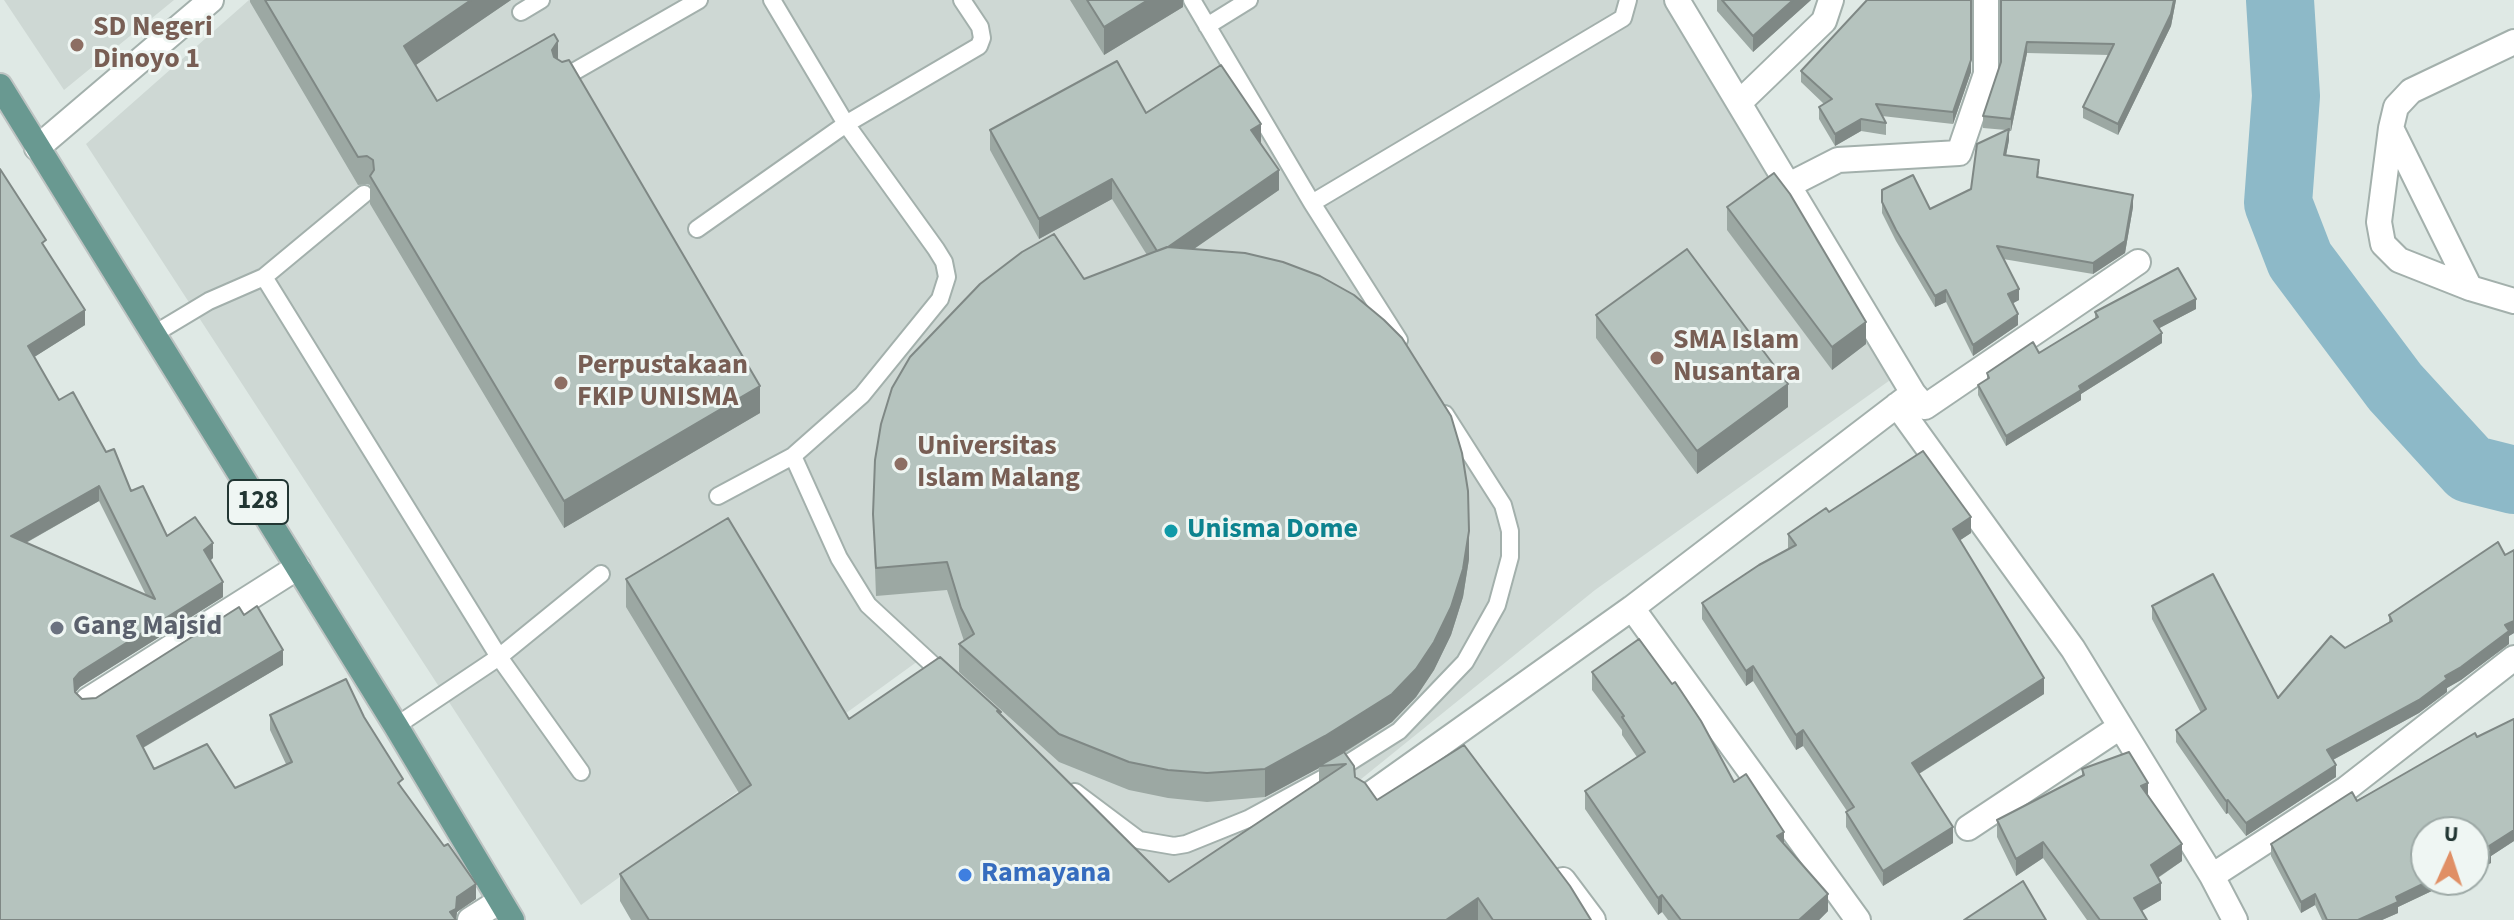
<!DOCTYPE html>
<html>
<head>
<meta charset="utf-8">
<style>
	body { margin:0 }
	#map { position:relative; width:2514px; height:920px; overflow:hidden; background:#dfe9e5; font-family:"Source Sans 3",sans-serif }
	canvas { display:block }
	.north { position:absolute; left:2410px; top:816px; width:80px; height:80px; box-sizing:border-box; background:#eff6f3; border:2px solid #9da9a6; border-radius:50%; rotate:3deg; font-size:22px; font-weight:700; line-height:32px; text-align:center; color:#223633 }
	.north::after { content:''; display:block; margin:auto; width:28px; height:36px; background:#e08f65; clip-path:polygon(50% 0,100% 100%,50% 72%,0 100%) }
</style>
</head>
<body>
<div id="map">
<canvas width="2514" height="920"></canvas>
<div class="north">U</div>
</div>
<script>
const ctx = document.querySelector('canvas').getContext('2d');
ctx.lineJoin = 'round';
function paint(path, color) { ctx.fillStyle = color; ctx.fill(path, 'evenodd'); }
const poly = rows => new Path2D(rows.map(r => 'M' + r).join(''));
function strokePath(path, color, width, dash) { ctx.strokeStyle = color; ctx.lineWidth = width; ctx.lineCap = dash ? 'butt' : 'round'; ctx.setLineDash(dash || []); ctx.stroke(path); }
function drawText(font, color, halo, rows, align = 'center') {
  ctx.font = font + ' "Source Sans 3",sans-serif'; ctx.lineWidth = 6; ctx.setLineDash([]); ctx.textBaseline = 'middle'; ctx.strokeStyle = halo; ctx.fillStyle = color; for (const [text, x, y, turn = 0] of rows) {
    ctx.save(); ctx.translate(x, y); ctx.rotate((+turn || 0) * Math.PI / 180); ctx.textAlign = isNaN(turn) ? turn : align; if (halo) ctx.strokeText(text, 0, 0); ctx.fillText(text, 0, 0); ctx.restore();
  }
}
paint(poly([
	[4,0,174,0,64,90],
	[249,0,1665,0,1893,378,1595,590,1350,788,1169,910,918,661,581,905,86,144]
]), '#ced8d4');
strokePath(poly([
	[2280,0,2286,96,2278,203,2300,260,2395,387,2470,469,2514,480]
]), '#8db9c8', 68);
const service = poly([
	[1192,0,1312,203,1399,340],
	[521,12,541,0],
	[1207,26,1249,0],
	[563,78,699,0],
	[1312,203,1623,18,1628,0],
	[697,229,846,124,979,46,982,38,980,27,962,0],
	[264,277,499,657,581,772],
	[154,334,209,301,264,277,364,194],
	[793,456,839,558,868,605,947,678],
	[718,496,793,456,862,395,940,299,947,277,944,262,936,249,846,124,772,0],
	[396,726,499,657,601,574],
	[1075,792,1139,840,1174,846,1186,844,1248,819,1331,774,1399,731,1465,662,1497,605,1510,557,1510,531,1503,505,1445,414]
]);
const minor = poly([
	[1677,0,1913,393],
	[2514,42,2411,91,2396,107,2391,128,2470,288,2514,301],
	[1740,102,1824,21,1831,0],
	[2391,128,2379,222,2383,244,2399,260,2470,288],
	[37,148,211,0],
	[1787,186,1838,160,1959,153,1986,74,1986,0],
	[1897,405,2073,649,2212,876,2235,920],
	[1632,608,1858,920],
	[88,700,298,567],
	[1368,796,1632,608,1913,393,1925,407,2138,262],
	[1968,828,2120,727],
	[2212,876,2346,789,2514,658],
	[1563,880,1593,920],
	[470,920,500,901]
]);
const primary = poly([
	[0,86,396,726,512,920]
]);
strokePath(service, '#a3b0ac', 20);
strokePath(minor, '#a3b0ac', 28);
strokePath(primary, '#bdc3c2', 28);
strokePath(service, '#fff', 16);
strokePath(minor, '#fff', 24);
strokePath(primary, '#699991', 24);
paint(poly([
	[250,0,511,0,416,65,437,101,558,59,760,413,564,528,370,204,370,185,367,184,358,185,250,2],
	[1070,0,1183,0,1183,7,1104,55],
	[1717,0,1811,0,1753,52,1717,11],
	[2001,0,2176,0,2171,26,2118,135,2083,118,2083,107,2109,55,2027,53,2011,131,2009,131,2009,140,2006,155,2039,171,2038,178,2133,207,2125,253,2093,274,2003,259,2019,300,2013,303,2018,325,1973,356,1946,302,1935,307,1896,241,1882,213,1882,190,1930,209,1971,189,2006,130,1983,128,1983,116,2001,62],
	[1801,71,1971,72,1953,124,1882,116,1886,123,1886,135,1861,131,1835,146,1819,119,1819,107,1824,104,1801,82],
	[1146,113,1261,143,1279,190,1194,249,1469,559,1463,597,1451,635,1434,670,1416,697,1392,722,1344,753,1355,777,1377,800,1591,920,631,920,620,901,620,874,739,793,626,607,626,579,849,719,1001,712,1001,714,1169,882,1319,782,1319,768,1265,797,1207,802,1168,798,1129,790,1059,762,959,672,959,644,964,641,947,590,876,596,873,514,1084,279,1147,255,1112,199,1039,239,990,150,990,130],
	[0,169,46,250,85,325,34,357,59,400,106,452,131,491,167,536,213,558,210,561,223,597,80,687,75,693,82,699,96,698,244,615,283,665,143,748,154,769,235,788,286,764,270,730,270,715,364,717,403,790,476,899,457,912,456,920,0,920],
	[99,501,146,595,26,543],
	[1727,207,1866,344,1832,370,1727,230],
	[2196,309,2159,328,2162,343,2081,394,2081,400,2006,446,1978,395,1978,385,1987,380,1987,373,2039,353,2095,318,2095,312],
	[1596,315,1788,407,1697,474,1596,338],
	[1829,512,1971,533,1960,540,2044,694,1919,774,1953,843,1883,886,1846,827,1846,812,1847,811,1803,746,1796,750,1753,681,1746,686,1702,619,1702,603,1788,549,1788,534],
	[2514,550,2514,633,2509,636,2509,644,2461,680,2447,688,2447,692,2419,713,2333,760,2336,777,2246,836,2228,813,2226,814,2176,742,2176,730,2201,713,2152,619,2152,606,2278,698,2345,648,2389,622,2389,615],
	[1592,672,1734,782,1784,844,1828,911,1819,920,1668,920,1662,912,1658,915,1585,809,1585,791,1637,757,1622,735,1622,730,1592,690],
	[2514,719,2514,841,2491,856,2491,863,2398,907,2398,913,2382,920,2322,920,2315,905,2301,913,2271,856,2271,844],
	[2082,769,2148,796,2182,861,2158,878,2161,900,2142,911,2147,920,2087,920,2043,858,2016,876,1997,837,1997,820,2082,777]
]), '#9ca8a3');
paint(poly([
	[471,0,511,0,404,73,404,46],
	[1148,0,1183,0,1183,7,1104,55,1104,27],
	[1793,0,1811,0,1753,52,1753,36],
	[2174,0,2176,0,2171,26,2118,135,2118,124],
	[558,41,558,68,552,50],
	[2027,42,2027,53,2011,131,2011,119],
	[1971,60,1971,72,1953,124,1953,112],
	[1861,119,1861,131,1835,146,1835,134],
	[1261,124,1261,144,1251,130],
	[2009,129,2009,140,2004,166,2004,155],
	[1279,170,1279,190,1159,273,1159,253],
	[1112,179,1112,199,1039,239,1039,219],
	[2133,195,2133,207,2125,253,2093,274,2093,263],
	[2019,289,2019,300,2008,306,2008,294],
	[1946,290,1946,302,1935,307,1935,296],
	[2196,299,2196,309,2154,331,2154,321],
	[85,310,85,325,28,361,28,346],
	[2018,314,2018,325,1973,356,1973,345],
	[1866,322,1866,344,1832,370,1832,347],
	[2162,333,2162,343,2081,394,2081,400,2006,446,2006,436,2079,386],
	[1788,384,1788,407,1697,474,1697,451],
	[760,386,760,413,564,528,564,501],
	[99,486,99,501,11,551,11,536],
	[1971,517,1971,533,1953,545,1953,529],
	[1469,531,1469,559,1463,597,1451,635,1434,670,1416,697,1392,722,1325,764,1319,766,1319,768,1265,797,1265,769],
	[213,543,213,558,204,565,204,550],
	[223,582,223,597,80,687,74,694,74,679,80,672],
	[2514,621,2514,633,2509,636,2509,644,2461,680,2447,688,2447,692,2419,713,2327,763,2327,750,2445,676,2505,625],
	[283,650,283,665,137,751,137,736],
	[1753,666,1753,681,1746,686,1746,671],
	[2044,678,2044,694,1912,778,1912,763],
	[1803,730,1803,746,1796,750,1796,735],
	[2336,765,2336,777,2246,836,2246,823],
	[2148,783,2148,800,2141,786],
	[2228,800,2228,813,2226,814,2226,801],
	[1953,827,1953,843,1883,886,1883,871],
	[2514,830,2514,841,2491,856,2491,863,2474,871,2474,860,2489,846],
	[1784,832,1784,849,1777,836],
	[2043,842,2043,858,2016,876,2016,859],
	[2182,844,2182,861,2151,882,2151,865],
	[2431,880,2455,880,2398,907,2398,913,2382,920,2358,920,2396,897],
	[2161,883,2161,900,2134,915,2134,898],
	[476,884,476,899,457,912,456,920,450,912,457,897],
	[1828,894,1828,911,1819,920,1799,920],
	[2315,894,2315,905,2301,913,2301,902],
	[1662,895,1662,912,1658,915,1658,898],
	[1478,898,1478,920,1446,920]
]), '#7f8885');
const building = poly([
	[265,0,471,0,404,46,437,101,554,34,558,41,552,50,554,57,562,62,569,60,760,386,564,501,370,176,374,170,373,160,367,156,358,157,265,0],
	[1087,0,1148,0,1104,27,1087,0],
	[1722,0,1793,0,1753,36,1722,0],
	[1867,0,1971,0,1971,60,1953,112,1876,104,1886,123,1861,119,1835,134,1819,107,1832,99,1801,71,1867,0],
	[2001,0,2174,0,2171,14,2118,124,2083,107,2114,44,2027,42,2011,119,1983,116,2001,62,2001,0],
	[1117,61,1146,113,1221,65,1261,124,1251,130,1279,170,1168,247,1157,251,1112,179,1039,219,990,130,1117,61],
	[2009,129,2004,155,2039,160,2037,177,2133,195,2125,241,2093,263,1997,246,2019,289,2008,294,2018,314,1973,345,1946,290,1935,296,1896,230,1882,202,1882,190,1913,175,1930,209,1971,189,1977,144,2009,129],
	[0,169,46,240,42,243,85,310,28,346,59,400,73,392,106,452,114,449,131,491,143,486,167,536,195,517,213,543,204,550,223,582,80,672,74,679,75,692,82,699,96,698,239,607,244,615,257,606,283,650,137,736,154,769,207,744,235,788,292,762,270,715,346,679,364,717,403,779,398,783,444,846,448,844,476,884,457,897,456,909,450,912,456,920,0,920,0,169],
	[99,486,155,599,11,536,99,486],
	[1774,173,1790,194,1866,322,1832,347,1727,207,1774,173],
	[1054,234,1084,279,1167,247,1245,253,1283,262,1320,276,1354,295,1384,320,1402,338,1451,416,1462,453,1468,491,1469,531,1463,569,1451,607,1434,642,1416,669,1392,694,1325,736,1265,769,1207,773,1168,770,1129,762,1059,734,959,644,974,634,961,608,947,562,876,568,873,514,875,460,881,424,892,388,910,357,980,284,1022,252,1054,234],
	[1687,249,1788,384,1697,451,1596,315,1687,249],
	[2178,268,2196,299,2154,321,2162,333,2079,386,2081,390,2006,436,1978,385,1989,378,1987,373,2033,342,2039,353,2098,317,2095,312,2178,268],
	[1923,451,1971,517,1953,529,2044,678,1912,763,1953,827,1883,871,1846,812,1854,807,1803,730,1796,735,1753,666,1746,671,1702,603,1759,565,1796,545,1788,534,1826,508,1829,512,1923,451],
	[728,518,849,719,940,657,1001,712,997,711,1169,882,1346,764,1319,766,1344,752,1354,766,1355,777,1365,783,1377,800,1464,745,1570,886,1591,920,1493,920,1478,898,1446,920,649,920,620,874,751,785,626,579,728,518],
	[2498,542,2505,555,2514,550,2514,621,2505,625,2509,631,2461,667,2445,676,2447,679,2419,700,2327,750,2336,765,2246,823,2228,800,2226,801,2176,730,2206,709,2152,606,2213,574,2278,698,2331,636,2345,648,2392,621,2389,615,2498,542],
	[1639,639,1672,684,1675,682,1701,721,1734,782,1746,774,1784,832,1777,836,1828,894,1799,920,1681,920,1662,895,1658,898,1585,791,1645,752,1622,717,1624,716,1592,672,1639,639],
	[2514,719,2514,830,2489,846,2491,851,2474,860,2474,832,2426,832,2426,880,2431,880,2396,897,2398,902,2358,920,2327,920,2315,894,2301,902,2271,844,2352,792,2357,801,2475,733,2477,737,2514,719],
	[2129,752,2148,783,2141,786,2182,844,2151,865,2161,883,2134,898,2147,920,2100,920,2043,842,2016,859,1997,820,2084,775,2082,769,2129,752],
	[2023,881,2046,920,1964,920,2023,881]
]);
paint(building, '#b5c3be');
strokePath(building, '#7f8885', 2);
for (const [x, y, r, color] of [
	[77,45,8,"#8d6e63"],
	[1657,358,8,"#8d6e63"],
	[561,383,8,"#8d6e63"],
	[901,464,8,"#8d6e63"],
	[1171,531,8,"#0f9aa8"],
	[57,628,8,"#6b7280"],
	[965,875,8,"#3f7fe0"]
]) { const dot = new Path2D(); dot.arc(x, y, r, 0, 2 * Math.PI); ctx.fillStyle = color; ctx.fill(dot); strokePath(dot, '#eff6f3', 3); }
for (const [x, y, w] of [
	[258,502,60]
]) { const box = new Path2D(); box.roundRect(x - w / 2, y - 22, w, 44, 6); ctx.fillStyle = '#eff6f3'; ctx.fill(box); strokePath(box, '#223633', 2); }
drawText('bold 26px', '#223633', null, [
	["128",258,502]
]);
drawText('bold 28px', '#785e54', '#eff6f3', [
	["SD Negeri",93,29],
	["Dinoyo 1",93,61],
	["SMA Islam",1673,342],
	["Nusantara",1673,374],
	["Perpustakaan",577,367],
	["FKIP UNISMA",577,399],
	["Universitas",917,448],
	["Islam Malang",917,480]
], 'left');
drawText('bold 28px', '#0d838f', '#eff6f3', [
	["Unisma Dome",1187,531]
], 'left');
drawText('bold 28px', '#5b616d', '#eff6f3', [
	["Gang Majsid",73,628]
], 'left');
drawText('bold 28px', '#366cbe', '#eff6f3', [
	["Ramayana",981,875]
], 'left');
</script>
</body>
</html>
